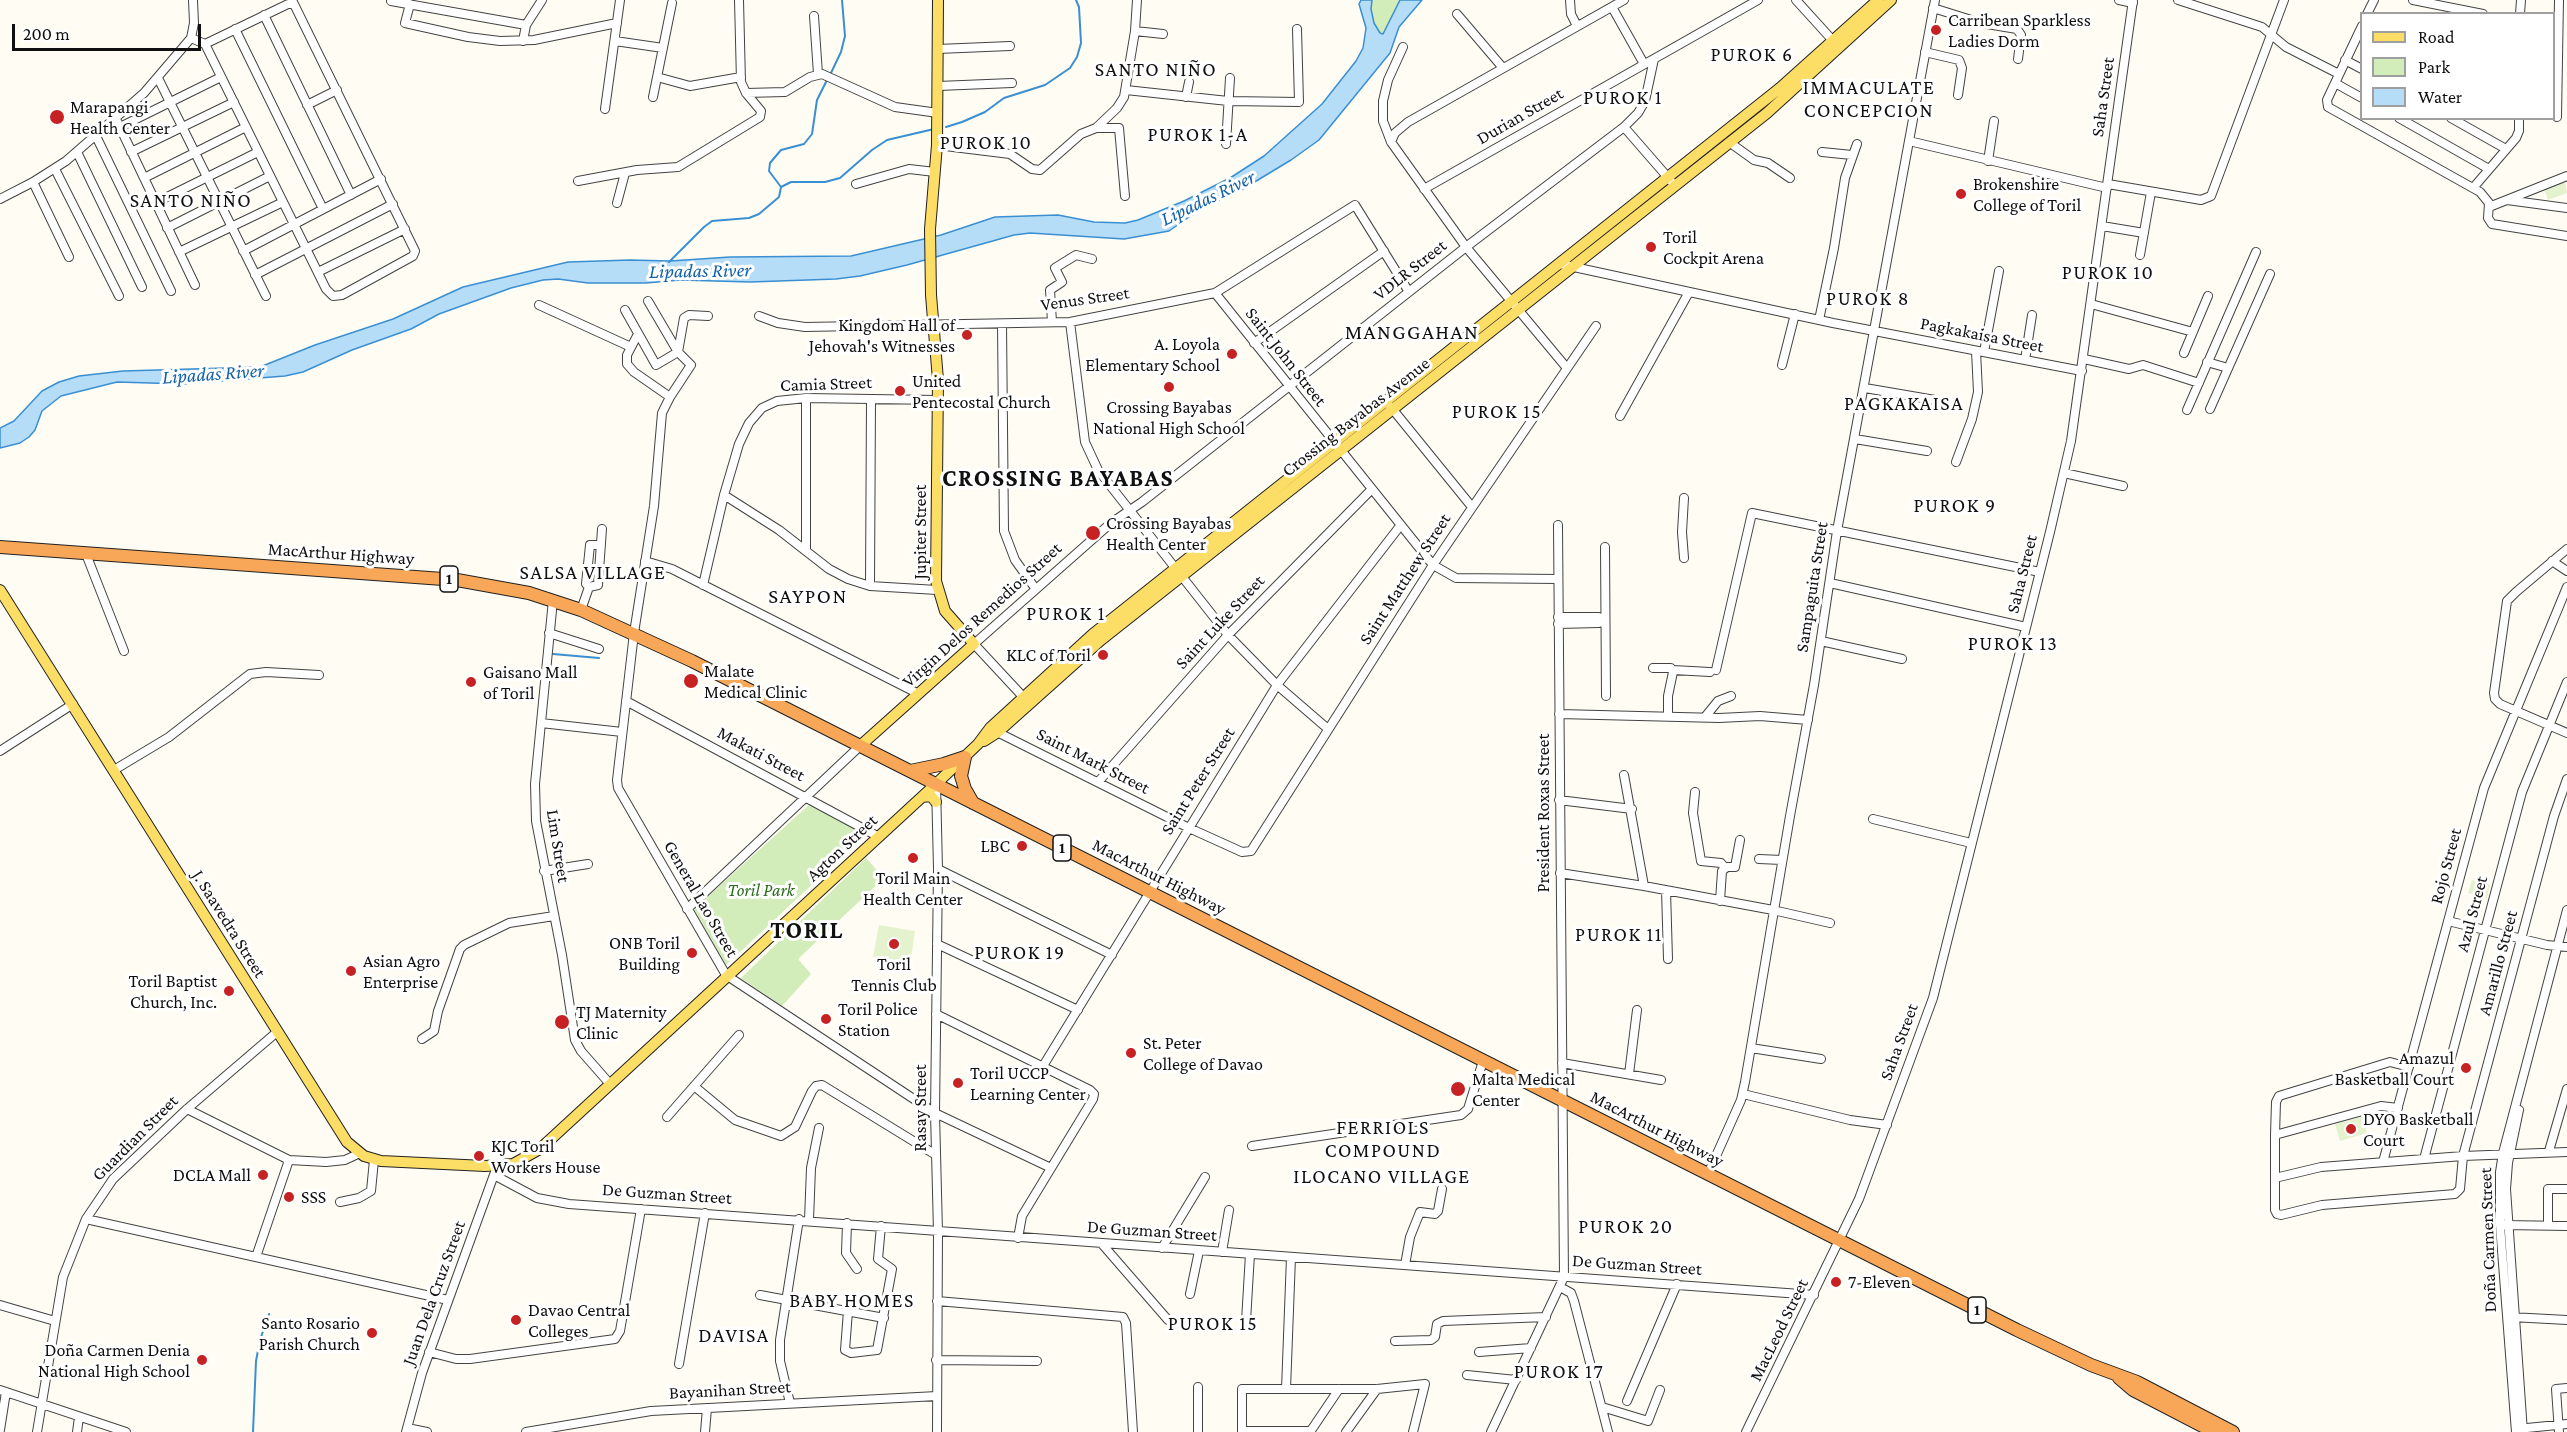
<!DOCTYPE html>
<html>
<head>
<meta charset="utf-8">
<style>
	body { margin:0 }
	#map { position:relative; width:2567px; height:1432px; overflow:hidden; background:#fffdf3; font-family:"Crimson Pro",serif }
	canvas { display:block }
	.legend { position:absolute; left:2360px; top:12px; width:195px; height:108px; box-sizing:border-box; background:#fff; border:2px solid #9f9f9f; margin:0; padding:8px 10px; list-style:none; font-size:18px; color:#101010 }
	.legend li { display:flex; align-items:center; gap:12px; height:30px }
	.legend b { width:30px; border:2px solid #9f9f9f }
	.scale { position:absolute; left:12px; top:24px; width:189px; height:27px; box-sizing:border-box; border:3px solid #101010; border-top:0; padding-left:8px; font-size:18px; line-height:21px; white-space:nowrap; color:#101010; -webkit-text-stroke:4px #fff; paint-order:stroke }
</style>
</head>
<body>
<div id="map">
<canvas width="2567" height="1432"></canvas>
<ul class="legend">
<li><b style="height:8px;background:#fcdd66"></b>Road</li>
<li><b style="height:16px;background:#d2ecba"></b>Park</li>
<li><b style="height:16px;background:#b6ddf8"></b>Water</li>
</ul>
<div class="scale">200 m</div>
</div>
<script>
const ctx = document.querySelector('canvas').getContext('2d');
ctx.lineJoin = 'round';
function paint(path, color) { ctx.fillStyle = color; ctx.fill(path, 'evenodd'); }
const poly = rows => new Path2D(rows.map(r => 'M' + r).join(''));
function strokePath(path, color, width, dash) { ctx.strokeStyle = color; ctx.lineWidth = width; ctx.lineCap = dash ? 'butt' : 'round'; ctx.setLineDash(dash || []); ctx.stroke(path); }
function drawText(font, color, halo, rows, align = 'center') {
  ctx.font = font + ' "Crimson Pro",serif'; ctx.lineWidth = 6; ctx.setLineDash([]); ctx.textBaseline = 'middle'; ctx.strokeStyle = halo; ctx.fillStyle = color; for (const [text, x, y, turn = 0] of rows) {
    ctx.save(); ctx.translate(x, y); ctx.rotate((+turn || 0) * Math.PI / 180); ctx.textAlign = isNaN(turn) ? turn : align; if (halo) ctx.strokeText(text, 0, 0); ctx.fillText(text, 0, 0); ctx.restore();
  }
}
paint(poly([
	[1372,0,1400,0,1383,34,1380,33,1374,23,1371,9],
	[810,804,865,835,726,965,694,909],
	[866,858,884,878,798,959,811,974,782,1006,741,978]
]), '#d2ecba');
paint(poly([
	[2565,181,2567,193,2548,200,2544,189],
	[2472,880,2490,885,2487,898,2468,893],
	[879,925,915,931,910,964,873,957],
	[2362,1117,2367,1133,2340,1141,2335,1124]
]), '#e4f2cd');
const water = poly([
	[1361,0,1372,0,1371,9,1374,23,1380,33,1383,34,1400,0,1422,0,1399,27,1390,53,1319,140,1291,160,1243,189,1202,208,1169,231,1124,239,1030,233,1014,235,907,265,860,276,836,279,750,282,680,280,646,283,588,283,558,279,543,280,511,288,439,314,411,329,352,350,303,372,285,376,183,384,117,382,61,396,42,411,35,430,29,437,20,443,0,448,0,428,14,421,42,391,59,382,79,376,123,371,260,367,315,345,393,319,463,287,568,262,630,260,670,261,730,257,851,256,941,235,995,217,1058,215,1094,222,1125,223,1138,220,1184,201,1230,178,1264,156,1322,104,1356,61,1363,48,1366,28,1359,4,1361,0]
]);
paint(water, '#b6ddf8');
strokePath(water, '#3a8fd2', 1.5);
strokePath(poly([
	[830,75,841,52,845,36,842,0],
	[946,127,962,122,985,112,1004,98,1045,85,1070,68,1077,57,1081,43,1079,7,1076,0],
	[781,187,791,182,825,182,840,178,872,150,887,140,934,129],
	[669,262,704,227,712,221,749,218,759,214,779,197,781,187,769,171,770,163,781,150,804,144,812,134,817,100,827,80],
	[553,654,599,658],
	[253,1432,256,1361,260,1340,269,1314]
]), '#3a8fd2', 2);
const minor = poly([
	[1570,0,1571,14,1577,26],
	[1796,0,1835,43],
	[2119,0,2133,3],
	[2178,0,2262,27,2286,47,2339,74],
	[2413,0,2483,14],
	[391,1,526,25],
	[410,4,405,23,468,37,500,41,534,40,617,23],
	[1612,7,1644,64],
	[1933,8,1981,23,2017,29,2021,35,2018,59],
	[1457,14,1503,68],
	[2367,14,2374,0],
	[2520,14,2521,0],
	[264,15,351,195],
	[814,16,818,74],
	[2362,26,2327,100,2328,107,2480,192,2489,203,2488,218,2492,224,2567,236],
	[235,29,323,209],
	[1135,31,1163,34],
	[191,38,205,44,326,289,333,296,342,295,413,256,415,251,292,0],
	[523,41,526,25,542,0],
	[615,41,663,48],
	[205,44,288,4,293,4],
	[1403,47,1388,80,1383,101,1383,121,1391,142,1466,247,1566,367],
	[938,49,1010,46],
	[1925,52,1959,60,1962,68,1958,95],
	[2345,60,2362,69],
	[657,77,690,86,741,77],
	[158,78,266,296],
	[2335,83,2362,98],
	[938,86,1012,83],
	[1126,90,1228,101,1299,102,1297,29],
	[746,93,785,92,810,77,822,74,895,107,938,113],
	[653,97,672,3],
	[1186,97,1189,82],
	[307,105,337,90],
	[605,109,620,0],
	[2557,117,2559,0],
	[2399,118,2489,169],
	[2451,118,2506,149],
	[116,119,195,285],
	[120,127,221,77],
	[1624,127,1671,181],
	[1096,128,1117,108,1124,97,1135,31,1137,0],
	[96,136,171,291],
	[1909,141,2107,188],
	[1391,142,1395,133,1408,122,1624,0],
	[1729,142,1754,160,1768,163,1790,178],
	[1226,144,1230,78],
	[937,145,1010,154,1032,169,1040,170,1081,134,1096,128,1119,128,1125,196],
	[77,152,142,287],
	[131,152,234,102],
	[1822,152,1852,155],
	[1988,161,1994,121],
	[55,169,119,296],
	[144,178,246,127],
	[578,181,637,170,678,167,760,117,761,111,746,93,741,82,739,0],
	[33,182,69,257],
	[856,184,909,169,935,172],
	[2108,184,2201,200,2211,196,2284,0],
	[2473,188,2516,138,2519,131,2519,118],
	[1424,189,1758,0],
	[0,199,33,182,66,161,144,93,191,38,194,23,193,0],
	[2507,200,2567,208],
	[155,203,258,152],
	[617,203,625,173],
	[2489,207,2567,176],
	[2102,226,2144,233],
	[167,228,270,176],
	[243,251,381,179],
	[179,252,283,202],
	[2140,255,2151,192],
	[1560,264,1833,323,2082,371],
	[318,272,405,229],
	[255,275,393,204],
	[1215,293,1433,565,1456,578,1558,579],
	[648,301,678,352,691,365,670,397,662,413,654,506,634,633,617,780,618,788,726,975,935,1113,1051,1168],
	[2091,304,2193,332],
	[539,305,631,347],
	[625,310,656,365,678,352,684,318,689,315,708,316],
	[759,316,778,323,805,327,1070,322,1215,293,1355,205,1409,292],
	[1819,320,1834,248,1845,178,1857,144],
	[1052,322,1050,290,1062,282,1055,268,1076,255,1092,259],
	[1070,322,1085,442,1098,470,1228,635,1277,685,1328,729],
	[1002,324,1004,531,1015,560,1035,588],
	[638,334,627,355,627,364,634,372,670,397],
	[1254,343,1384,251],
	[1984,352,1999,271],
	[2184,353,2208,296],
	[2084,359,2129,369,2143,365,2199,383],
	[2025,360,2032,315],
	[2207,362,2228,368],
	[1782,365,1795,314],
	[1865,388,1935,400],
	[1390,406,1472,507],
	[2210,409,2270,274],
	[2187,410,2256,252],
	[1620,416,1689,292],
	[1855,439,1927,451],
	[1956,462,1972,419,1978,392,1976,351],
	[2064,473,2123,486],
	[724,495,779,530,829,569,848,579,870,586,937,590],
	[1605,547,1606,696],
	[2567,549,2516,592,2507,601,2494,693,2495,699,2500,704,2567,733],
	[806,551,806,398],
	[86,554,124,651],
	[1684,558,1682,532,1684,498],
	[645,561,672,569,919,694],
	[2552,561,2567,571],
	[1830,583,2026,627],
	[703,585,724,495,739,444,749,423,762,408,777,401,806,398,937,400],
	[870,586,871,399],
	[589,587,586,584,590,545,601,545],
	[553,600,535,784,536,821,562,955,575,1040,581,1051,610,1084],
	[581,610,589,587,598,585,602,529],
	[1558,617,1599,617,1605,620,1599,623,1558,624],
	[549,633,599,649],
	[1821,641,1902,659],
	[1653,668,1671,668,1673,672,1668,696,1668,715],
	[1673,670,1710,672],
	[1716,670,1752,513,2040,572],
	[626,701,879,837],
	[1027,701,974,644,1111,523,1142,502,1466,247,1624,127,1638,113,1645,101,1654,59],
	[1559,714,1719,718,1760,716,1808,720],
	[1705,717,1718,701,1731,696],
	[541,723,622,732],
	[993,730,1189,828,1242,852,1251,851,1433,565,1596,326],
	[0,751,73,704],
	[114,770,169,737,250,674,266,672,319,675],
	[1624,775,1644,886],
	[1099,781,1228,635,1371,490],
	[936,784,938,869,935,1113,938,1232,937,1432],
	[1695,792,1693,813,1701,861,1721,863,1725,868],
	[1559,800,1632,809],
	[1873,819,1971,843],
	[1759,859,1782,860],
	[938,869,1112,955],
	[544,871,588,864],
	[1560,873,1644,886,1773,910,1830,923],
	[1666,890,1668,959],
	[1720,901,1722,871,1727,867,1735,867,1740,840],
	[687,909,860,746],
	[2448,921,2547,945,2567,947],
	[937,944,1078,1010],
	[936,1014,1090,1090,1094,1094,1093,1099,1022,1216,1018,1238],
	[422,1039,434,1031,438,1011,460,949,464,945,509,923,554,916],
	[1751,1048,1821,1059],
	[1562,1063,1661,1080],
	[1043,1066,1277,685,1400,526],
	[2409,1067,2390,1062,2279,1096,2276,1102,2275,1135,2275,1210,2277,1214,2281,1215,2322,1205,2455,1194,2460,1189,2463,1156,2554,816,2567,779],
	[1629,1074,1637,1010],
	[694,1086,735,1120,781,1136,795,1127,812,1091,816,1086,822,1085,936,1155],
	[1743,1094,1850,1120,1887,1125],
	[187,1109,289,1160,326,1162,345,1160,360,1153],
	[2519,1110,2508,1163,2506,1189,2523,1432],
	[667,1117,739,1035],
	[2275,1135,2381,1106,2398,1108],
	[1252,1146,1461,1115,1468,1109,1483,1061],
	[2549,1151,2567,1089],
	[2424,1159,2522,792,2567,682],
	[2383,1162,2484,788,2567,587],
	[1708,1174,1741,1100,1745,1082,1790,816,1814,685,1837,531,1935,0],
	[494,1175,537,1198,569,1204,1814,1295],
	[2275,1178,2321,1167,2463,1156,2567,1152],
	[340,1202,359,1198,371,1191,374,1160],
	[86,1219,448,1300],
	[809,1220,811,1168,819,1128],
	[847,1223,846,1253,857,1269],
	[2548,1224,2548,1189,2567,1189],
	[2504,1225,2567,1226],
	[1102,1244,1168,1320],
	[1162,1248,1205,1177],
	[1222,1252,1229,1210],
	[256,1257,289,1160],
	[1405,1265,1410,1237,1420,1212,1435,1214,1438,1211,1442,1189],
	[1560,1287,1571,1293,1574,1301,1608,1432],
	[1190,1294,1199,1251],
	[760,1295,884,1318],
	[937,1301,1123,1317,1126,1323,1133,1432],
	[0,1305,55,1321],
	[848,1311,845,1350,851,1353,877,1350,892,1269,878,1259,881,1226],
	[2511,1317,2567,1320],
	[1246,1321,1250,1254],
	[1395,1341,1431,1340,1435,1337,1437,1324,1443,1321,1546,1317],
	[429,1352,456,1359,470,1359,615,1339,620,1331,641,1209],
	[1479,1352,1531,1348],
	[936,1360,1037,1361],
	[679,1364,705,1213],
	[1467,1375,1516,1380],
	[1286,1389,1291,1257],
	[0,1390,126,1432],
	[1627,1401,1677,1284],
	[790,1403,780,1361,780,1340,799,1219],
	[1602,1407,1648,1421,1660,1390],
	[407,1428,427,1432],
	[2517,1429,2567,1424],
	[0,1430,6,1392],
	[1311,1431,1242,1431,1242,1389,1377,1389,1425,1384,1413,1432],
	[37,1432,63,1277,86,1219,113,1179,187,1109,277,1032],
	[77,1432,79,1417],
	[406,1432,422,1373,495,1172],
	[526,1432,651,1411,937,1396],
	[705,1432,707,1408],
	[1198,1432,1198,1387],
	[1310,1432,1339,1389],
	[1346,1432,1377,1389],
	[1491,1432,1564,1277,1558,525],
	[1746,1432,1859,1199,1933,998,2050,532,2071,441,2133,0],
	[2516,1432,2500,1225,2500,1172,2503,1153,2567,910],
	[2559,1432,2556,1389,2567,1388]
]);
const major = poly([
	[0,590,347,1142,364,1156,381,1161,485,1166,513,1164,540,1149,936,784,978,744,990,728,1093,634,1780,88,1878,0],
	[984,741,998,732,1101,640,1767,113,1891,0],
	[860,746,974,644,945,611,936,581,938,380,931,295,930,229,937,145,938,0],
	[922,797,931,796,936,802]
]);
const highway = poly([
	[0,547,457,580,529,593,581,610,692,661,2017,1330,2091,1365,2137,1382,2233,1432],
	[965,757,961,776,965,789,973,803],
	[910,771,944,764,965,757],
	[2119,1378,2133,1390,2214,1432]
]);
strokePath(minor, '#434343', 10);
strokePath(major, '#212121', 12);
strokePath(highway, '#212121', 14);
strokePath(minor, '#fff', 8);
strokePath(major, '#fcdd66', 10);
strokePath(highway, '#f8a758', 12);
for (const [x, y, r, color] of [
	[1936,30,6,"#c62224"],
	[57,117,8,"#c62224"],
	[1961,194,6,"#c62224"],
	[1651,247,6,"#c62224"],
	[967,335,6,"#c62224"],
	[1232,354,6,"#c62224"],
	[1169,387,6,"#c62224"],
	[900,391,6,"#c62224"],
	[1093,533,8,"#c62224"],
	[1103,655,6,"#c62224"],
	[691,681,8,"#c62224"],
	[471,682,6,"#c62224"],
	[1022,846,6,"#c62224"],
	[913,858,6,"#c62224"],
	[894,944,6,"#c62224"],
	[692,953,6,"#c62224"],
	[351,971,6,"#c62224"],
	[229,991,6,"#c62224"],
	[826,1019,6,"#c62224"],
	[562,1022,8,"#c62224"],
	[1131,1053,6,"#c62224"],
	[2466,1068,6,"#c62224"],
	[958,1083,6,"#c62224"],
	[1458,1089,8,"#c62224"],
	[2351,1129,6,"#c62224"],
	[479,1156,6,"#c62224"],
	[263,1175,6,"#c62224"],
	[289,1197,6,"#c62224"],
	[1836,1282,6,"#c62224"],
	[516,1320,6,"#c62224"],
	[372,1333,6,"#c62224"],
	[202,1360,6,"#c62224"]
]) { const dot = new Path2D(); dot.arc(x, y, r, 0, 2 * Math.PI); ctx.fillStyle = color; ctx.fill(dot); strokePath(dot, '#fff', 2); }
for (const [x, y, w] of [
	[449,579,18],
	[1062,848,18],
	[1977,1310,18]
]) { const box = new Path2D(); box.roundRect(x - w / 2, y - 13, w, 26, 4.5); ctx.fillStyle = '#fff'; ctx.fill(box); strokePath(box, '#101010', 1.5); }
drawText('bold 16px', '#101010', null, [
	["1",449,579],
	["1",1062,848],
	["1",1977,1310]
]);
drawText('18px', '#101010', '#fff', [
	["Carribean Sparkless",1948,20],
	["Ladies Dorm",1948,41],
	["Marapangi",70,107],
	["Health Center",70,128],
	["Brokenshire",1973,184],
	["College of Toril",1973,205],
	["Toril",1663,237],
	["Cockpit Arena",1663,258],
	["Kingdom Hall of",955,325,"right"],
	["Jehovah's Witnesses",955,346,"right"],
	["A. Loyola",1220,344,"right"],
	["Elementary School",1220,365,"right"],
	["United",912,381],
	["Pentecostal Church",912,402],
	["Crossing Bayabas",1169,407,"center"],
	["National High School",1169,428,"center"],
	["Crossing Bayabas",1106,523],
	["Health Center",1106,544],
	["KLC of Toril",1091,655,"right"],
	["Malate",704,671],
	["Medical Clinic",704,692],
	["Gaisano Mall",483,672],
	["of Toril",483,693],
	["LBC",1010,846,"right"],
	["Toril Main",913,878,"center"],
	["Health Center",913,899,"center"],
	["ONB Toril",680,943,"right"],
	["Building",680,964,"right"],
	["Asian Agro",363,961],
	["Enterprise",363,982],
	["Toril",894,964,"center"],
	["Tennis Club",894,985,"center"],
	["Toril Baptist",217,981,"right"],
	["Church, Inc.",217,1002,"right"],
	["Toril Police",838,1009],
	["Station",838,1030],
	["TJ Maternity",576,1012],
	["Clinic",576,1033],
	["St. Peter",1143,1043],
	["College of Davao",1143,1064],
	["Amazul",2454,1058,"right"],
	["Basketball Court",2454,1079,"right"],
	["Toril UCCP",970,1073],
	["Learning Center",970,1094],
	["Malta Medical",1472,1079],
	["Center",1472,1100],
	["DYO Basketball",2363,1119],
	["Court",2363,1140],
	["KJC Toril",491,1146],
	["Workers House",491,1167],
	["DCLA Mall",251,1175,"right"],
	["SSS",301,1197],
	["7-Eleven",1848,1282],
	["Davao Central",528,1310],
	["Colleges",528,1331],
	["Santo Rosario",360,1323,"right"],
	["Parish Church",360,1344,"right"],
	["Doña Carmen Denia",190,1350,"right"],
	["National High School",190,1371,"right"]
], 'left');
drawText('18px', '#101010', '#fff', [
	["Saha Street",2103,97,-82],
	["Durian Street",1520,116,-30],
	["VDLR Street",1410,270,-38],
	["Venus Street",1085,299,-8],
	["Pagkakaisa Street",1982,335,11],
	["Saint John Street",1286,357,52],
	["Camia Street",826,384,-2],
	["Crossing Bayabas Avenue",1356,417,-38],
	["Jupiter Street",920,532,-90],
	["MacArthur Highway",341,554,4],
	["Saha Street",2022,574,-76],
	["Saint Matthew Street",1405,579,-57],
	["Sampaguita Street",1812,587,-81],
	["Virgin Delos Remedios Street",982,615,-42],
	["Saint Luke Street",1220,622,-47],
	["Makati Street",761,754,28],
	["Saint Mark Street",1093,761,27],
	["Saint Peter Street",1198,781,-58],
	["President Roxas Street",1543,813,-90],
	["Lim Street",558,846,81],
	["Agton Street",842,848,-43],
	["Rojo Street",2446,866,-75],
	["MacArthur Highway",1159,877,27],
	["General Lao Street",701,899,60],
	["Azul Street",2472,914,-75],
	["J. Saavedra Street",229,924,58],
	["Amarillo Street",2498,963,-75],
	["Saha Street",1899,1042,-70],
	["Rasay Street",920,1108,-90],
	["MacArthur Highway",1657,1129,27],
	["Guardian Street",135,1138,-45],
	["De Guzman Street",667,1194,4],
	["De Guzman Street",1152,1231,4],
	["Doña Carmen Street",2488,1240,-92],
	["De Guzman Street",1637,1265,4],
	["Juan Dela Cruz Street",434,1293,-70],
	["MacLeod Street",1779,1330,-64],
	["Bayanihan Street",730,1390,-3]
]);
drawText('italic 18px', '#2a6b1d', '#fff', [
	["Toril Park",761,890]
]);
ctx.letterSpacing = '1.5px';
drawText('20px', '#101010', '#fff', [
	["PUROK 6",1752,55],
	["SANTO NIÑO",1156,70],
	["IMMACULATE",1869,88],
	["CONCEPCION",1869,111],
	["PUROK 1",1623,98],
	["PUROK 1-A",1198,135],
	["PUROK 10",986,143],
	["SANTO NIÑO",191,201],
	["PUROK 10",2108,273],
	["PUROK 8",1868,299],
	["PAGKAKAISA",1904,404],
	["PUROK 15",1497,412],
	["PUROK 9",1955,506],
	["SALSA VILLAGE",593,573],
	["PUROK 1",1066,614],
	["PUROK 13",2013,644],
	["PUROK 11",1619,935],
	["PUROK 19",1020,953],
	["FERRIOLS",1383,1128],
	["COMPOUND",1383,1151],
	["ILOCANO VILLAGE",1382,1177],
	["PUROK 20",1626,1227],
	["BABY HOMES",852,1301],
	["PUROK 15",1213,1324],
	["DAVISA",734,1336],
	["PUROK 17",1559,1372]
]);
ctx.letterSpacing = '0px';
drawText('italic 20px', '#1461a7', '#fff', [
	["Lipadas River",1208,198,-26],
	["Lipadas River",700,271,-1],
	["Lipadas River",213,374,-4]
]);
ctx.letterSpacing = '1.5px';
drawText('21px', '#101010', '#fff', [
	["MANGGAHAN",1412,333],
	["SAYPON",808,597]
]);
ctx.letterSpacing = '0px';
ctx.letterSpacing = '1.5px';
drawText('bold 24px', '#101010', '#fff', [
	["CROSSING BAYABAS",1058,479],
	["TORIL",807,931]
]);
ctx.letterSpacing = '0px';
</script>
</body>
</html>
